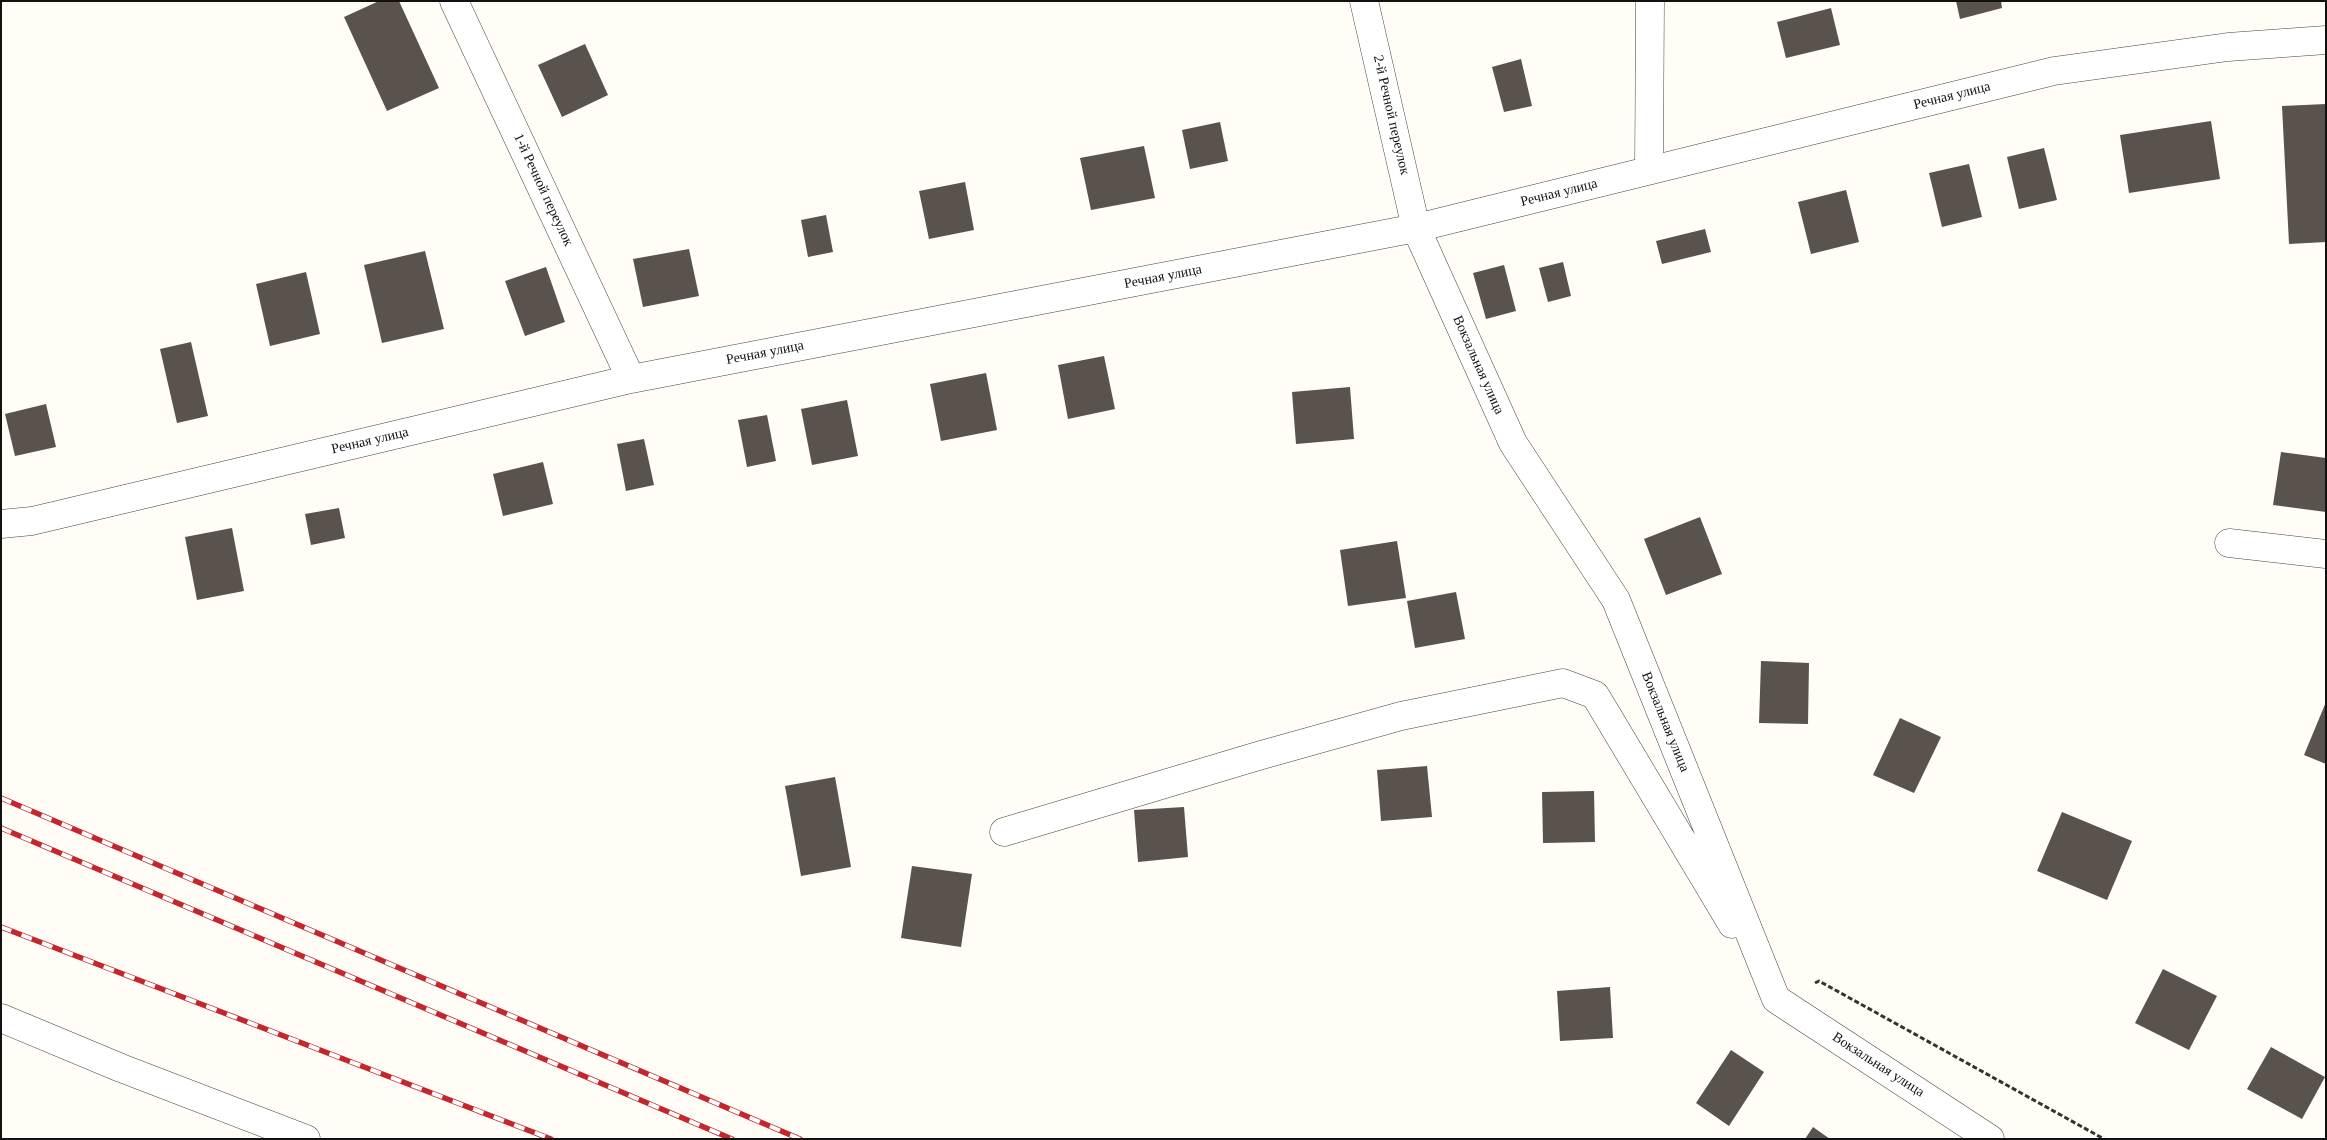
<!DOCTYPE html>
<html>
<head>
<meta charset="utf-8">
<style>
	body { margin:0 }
	#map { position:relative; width:2327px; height:1140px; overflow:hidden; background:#fffdf5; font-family:Georgia,serif }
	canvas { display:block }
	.frame { position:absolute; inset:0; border:2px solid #111; pointer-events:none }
</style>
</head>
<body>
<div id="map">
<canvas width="2327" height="1140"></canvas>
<div class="frame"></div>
</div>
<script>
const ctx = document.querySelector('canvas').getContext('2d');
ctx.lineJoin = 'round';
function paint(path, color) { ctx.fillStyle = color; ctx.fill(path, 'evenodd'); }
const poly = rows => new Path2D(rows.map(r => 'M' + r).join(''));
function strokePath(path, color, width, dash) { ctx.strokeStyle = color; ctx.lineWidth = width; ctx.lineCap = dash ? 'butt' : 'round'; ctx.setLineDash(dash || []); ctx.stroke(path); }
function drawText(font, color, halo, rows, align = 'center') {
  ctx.font = font + ' Georgia,serif'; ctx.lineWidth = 5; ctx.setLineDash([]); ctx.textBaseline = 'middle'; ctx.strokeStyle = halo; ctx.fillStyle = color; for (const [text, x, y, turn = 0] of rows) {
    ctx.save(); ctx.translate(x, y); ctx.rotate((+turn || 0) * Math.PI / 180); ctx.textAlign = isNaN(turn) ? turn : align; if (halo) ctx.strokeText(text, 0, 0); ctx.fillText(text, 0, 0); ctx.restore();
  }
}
paint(poly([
	[379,1,399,1,439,88,387,111,344,17],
	[1956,1,2001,1,2002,8,1960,19],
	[1831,8,1840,45,1786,58,1777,22],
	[585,44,608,95,562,117,538,65],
	[1521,59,1532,106,1504,112,1492,67],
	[2326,104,2326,242,2289,244,2282,106],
	[2211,121,2220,179,2129,193,2120,135],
	[1220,122,1228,161,1190,169,1182,130],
	[1144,146,1155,198,1091,210,1080,158],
	[2044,148,2057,200,2019,209,2007,157],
	[1969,164,1982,217,1942,227,1929,173],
	[965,182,974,230,929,239,919,191],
	[1846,190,1859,242,1811,254,1798,202],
	[826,215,833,252,808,257,801,220],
	[1705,229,1711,252,1662,264,1656,241],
	[689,249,699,296,643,307,633,259],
	[425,251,444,329,382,343,364,265],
	[1563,262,1571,296,1548,302,1539,268],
	[1504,265,1516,311,1486,319,1473,273],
	[546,267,565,322,525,336,505,281],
	[306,272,320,334,270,346,256,284],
	[191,342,208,416,177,423,160,349],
	[1104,356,1115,409,1068,419,1058,365],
	[986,373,997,430,941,441,930,384],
	[1350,387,1354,439,1296,444,1292,392],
	[847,400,858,456,812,465,801,409],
	[46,404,56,447,15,456,5,414],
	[767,415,776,461,747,467,738,420],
	[644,439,654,485,626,491,617,444],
	[2281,452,2326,458,2326,512,2273,505],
	[543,462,553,504,503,516,493,474],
	[339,508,345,538,311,545,305,514],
	[1700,517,1722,574,1666,595,1644,539],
	[232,528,244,591,197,600,185,537],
	[1397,541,1406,598,1348,606,1340,550],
	[1456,592,1465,639,1415,648,1407,601],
	[1761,661,1809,663,1808,724,1759,723],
	[2326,702,2326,764,2304,755],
	[1900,718,1941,737,1914,793,1873,775],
	[1427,766,1432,817,1381,821,1377,770],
	[835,777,851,867,801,876,785,786],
	[1594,791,1595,842,1543,843,1542,792],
	[1184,807,1188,857,1138,862,1134,810],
	[2062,812,2132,841,2107,900,2037,871],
	[912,866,972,874,961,947,901,938],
	[2163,969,2217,996,2189,1050,2135,1023],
	[1610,987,1613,1038,1560,1041,1557,991],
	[2271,1047,2325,1077,2302,1119,2247,1089],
	[1731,1050,1764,1072,1729,1126,1696,1103],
	[1813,1127,1830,1139,1805,1139]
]), '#5a524d');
const minor = poly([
	[454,1,631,379],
	[1364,1,1416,228,1513,443,1616,600,1776,999,1990,1139],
	[1649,170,1650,1],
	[1,524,32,521,631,379,1416,228,2054,71,2228,47,2326,40],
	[2229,543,2326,554],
	[1004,832,1258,756,1401,716,1563,683,1595,695,1732,924],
	[1,1018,121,1068,306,1139]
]);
strokePath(minor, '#444', 29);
strokePath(poly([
	[1815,983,1819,981,2104,1139]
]), '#333', 3, [5, 2.5]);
strokePath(minor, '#fff', 28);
const rail = poly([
	[1,798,800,1139],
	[1,828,732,1139],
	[1,927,551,1139]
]);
strokePath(rail, '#c4262e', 5.5);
strokePath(rail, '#fff', 4, [11]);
drawText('14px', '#111', '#fff', [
	["Речная улица",1952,96,-14],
	["2-й Речной переулок",1391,115,77],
	["1-й Речной переулок",543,190,65],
	["Речная улица",1559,193,-14],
	["Речная улица",1163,277,-11],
	["Речная улица",765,353,-11],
	["Вокзальная улица",1478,365,66],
	["Речная улица",370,441,-13],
	["Вокзальная улица",1665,722,68],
	["Вокзальная улица",1878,1065,33]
]);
</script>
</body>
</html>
